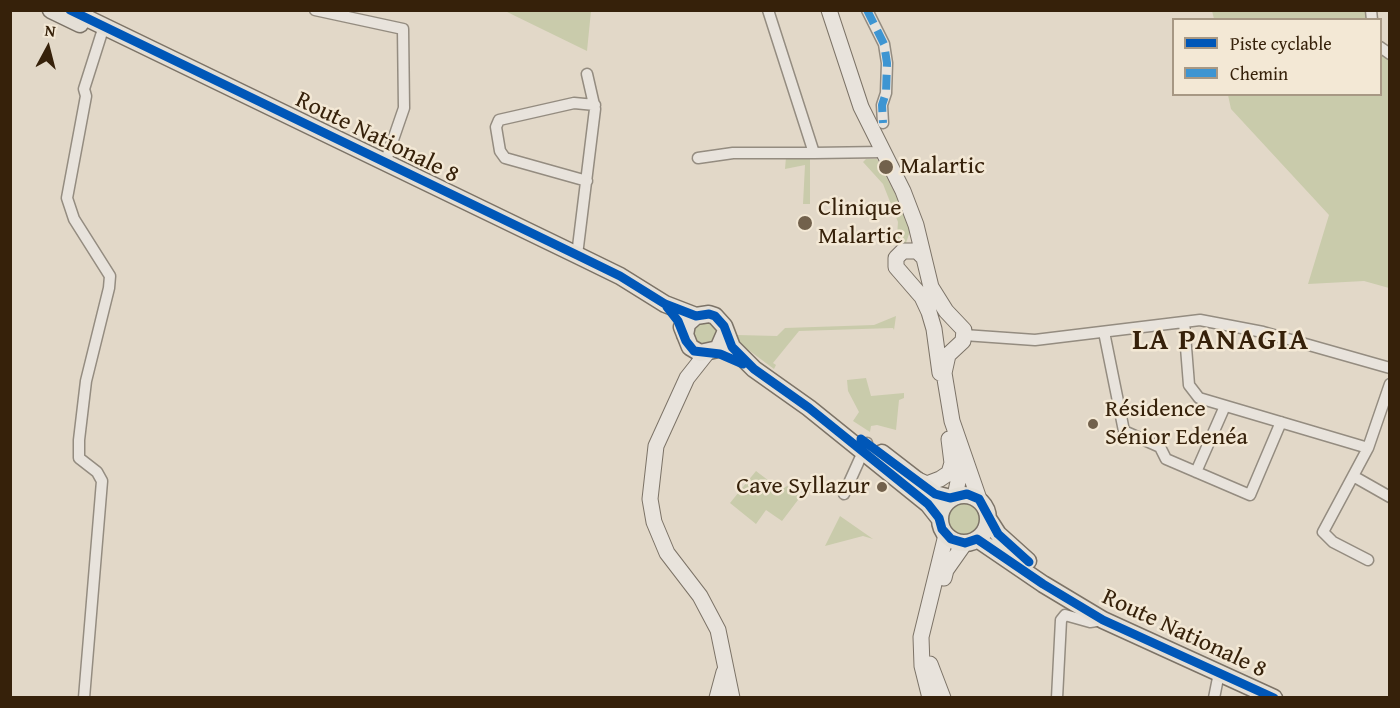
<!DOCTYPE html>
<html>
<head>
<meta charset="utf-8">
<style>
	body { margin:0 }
	#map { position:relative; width:1400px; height:708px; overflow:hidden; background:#e2d8c8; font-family:"Gentium Book Plus",serif }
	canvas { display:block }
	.frame { position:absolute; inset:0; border:12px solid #36210a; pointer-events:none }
	.legend { position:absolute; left:1172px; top:18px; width:210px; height:78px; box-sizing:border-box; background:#f3e8d5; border:2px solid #a79884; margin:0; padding:8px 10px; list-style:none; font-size:18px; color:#36210a }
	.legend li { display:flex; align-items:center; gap:12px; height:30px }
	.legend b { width:30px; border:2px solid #a79884 }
	.north { position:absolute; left:18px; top:18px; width:60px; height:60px; -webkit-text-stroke:4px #f3e8d5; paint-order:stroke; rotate:7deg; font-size:16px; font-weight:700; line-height:24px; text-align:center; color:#36210a }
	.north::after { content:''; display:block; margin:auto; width:21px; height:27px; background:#36210a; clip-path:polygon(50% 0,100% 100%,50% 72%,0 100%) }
</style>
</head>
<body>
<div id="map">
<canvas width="1400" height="708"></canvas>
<div class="frame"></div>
<ul class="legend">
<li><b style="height:8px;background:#0057b8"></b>Piste cyclable</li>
<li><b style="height:8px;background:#3e95d2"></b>Chemin</li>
</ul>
<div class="north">N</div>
</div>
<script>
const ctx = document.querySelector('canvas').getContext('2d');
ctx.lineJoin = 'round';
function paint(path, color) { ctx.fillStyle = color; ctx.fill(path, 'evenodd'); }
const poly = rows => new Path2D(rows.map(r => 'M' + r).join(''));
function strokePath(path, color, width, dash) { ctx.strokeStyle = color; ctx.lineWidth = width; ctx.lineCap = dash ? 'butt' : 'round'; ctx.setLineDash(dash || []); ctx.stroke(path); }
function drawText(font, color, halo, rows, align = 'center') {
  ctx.font = font + ' "Gentium Book Plus",serif'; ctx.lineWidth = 5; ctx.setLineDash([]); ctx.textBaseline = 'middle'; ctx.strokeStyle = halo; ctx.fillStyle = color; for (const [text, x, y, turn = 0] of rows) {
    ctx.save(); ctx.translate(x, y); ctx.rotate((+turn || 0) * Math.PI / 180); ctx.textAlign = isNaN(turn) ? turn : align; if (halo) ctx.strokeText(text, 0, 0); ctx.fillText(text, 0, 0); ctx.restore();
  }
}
paint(poly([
	[505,11,591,11,587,51],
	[1212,11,1368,11,1368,19,1214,19],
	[1381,53,1389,58,1389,288,1364,281,1308,284,1329,215,1231,109,1228,95,1380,94],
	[786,157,810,157,810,204,803,204,805,165,785,169],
	[866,159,877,159,906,215,910,231,906,243,897,244,887,237,897,236,898,222,883,184,863,162],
	[896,316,894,330,893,328,799,331,773,363,776,365,774,369,731,337,731,326,737,335,777,336,785,328,874,325],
	[702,318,719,328,717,343,698,348,691,327],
	[866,378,871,396,904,393,904,398,899,400,896,430,877,425,871,426,870,432,853,421,859,412,848,391,847,380],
	[756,471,773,484,775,481,784,488,787,486,801,496,782,521,766,510,756,524,730,503],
	'945 518a18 18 0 1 1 36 0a18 18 0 1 1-36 0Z',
	[840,516,873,539,863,536,825,546]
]), '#c9cbab');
const street = poly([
	[315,10,403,29,404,108,385,163],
	[768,10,814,153,883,152],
	[867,10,884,44,887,63,886,93,882,105,883,123],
	[1371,10,1372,20],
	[1380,47,1390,54],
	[698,158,733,153,814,153],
	[587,181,505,158,500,151,496,127,499,120,574,103,595,105],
	[577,255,595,109,587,74],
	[1184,322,1189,385,1199,398,1368,448,1390,384],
	[1104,332,1124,431,1160,447,1166,459,1250,495,1281,422],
	[964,335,1035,340,1200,320,1263,332,1390,368],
	[1196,472,1225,406],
	[1353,476,1390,497],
	[844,494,867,443],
	[1368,560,1333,542,1323,532,1368,448],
	[84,698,102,481,97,472,79,458,79,440,86,381,109,288,110,276,74,219,67,198,86,96,84,89,104,26],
	[1057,698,1061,620,1065,615,1090,622,1103,620],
	[1214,698,1219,673]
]);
const secondary = poly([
	[829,10,861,107,903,191,916,225,931,287,946,311,964,330,963,341,948,355,944,373,952,421,979,499],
	[923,257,917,251,903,251,896,258,896,267,922,297,929,312,934,329,940,373],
	[706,354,687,378,656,446,650,499,654,522,667,553,700,596,718,630,732,698],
	[954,457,959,477,955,496],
	[916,479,927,484,940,479,949,473,952,463,949,439],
	[944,578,946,570,965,543],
	[930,664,943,698],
	[717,698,724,672],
	[930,698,922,666,921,637,946,535]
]);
const primary = poly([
	[51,10,80,24],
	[70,10,577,255,620,276,665,304,696,316],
	[682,327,690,347,700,353,718,349,725,333],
	[685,335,687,324,696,316,709,314,715,316,724,326,732,347,754,369,809,408,928,504,939,518],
	[882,453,935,494,950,498],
	'940 519a24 24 0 1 1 48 0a24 24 0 1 1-48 0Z',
	[989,520,998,534,1028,561],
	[977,539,1043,584,1103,620,1274,698]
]);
strokePath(street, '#948c80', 13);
strokePath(secondary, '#7c7367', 17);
strokePath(primary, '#7c7367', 19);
strokePath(street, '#e8e3dc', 10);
strokePath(secondary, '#e8e3dc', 15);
strokePath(primary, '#e4dfd6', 16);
strokePath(poly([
	[867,10,884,44,887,63,886,93,882,105,883,123]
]), '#3e95d2', 8, [15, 8]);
strokePath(poly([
	[70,10,577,255,620,276,665,304,696,316,709,314,715,316,724,326,732,347,754,369,809,408,928,504,939,518,942,529,951,539,965,543,977,539,1043,584,1103,620,1274,698],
	[667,307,678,321,686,341,694,351,720,354,743,364],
	[861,439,935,494,950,498,967,494,979,499,998,534,1029,562]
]), '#0057b8', 9);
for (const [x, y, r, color] of [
	[886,167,8,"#72614c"],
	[805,223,8,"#72614c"],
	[1093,424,6,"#72614c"],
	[882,487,6,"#72614c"]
]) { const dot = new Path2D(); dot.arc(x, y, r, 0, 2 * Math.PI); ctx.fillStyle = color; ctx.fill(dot); strokePath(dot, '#f3e8d5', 2); }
drawText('24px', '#36210a', '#f3e8d5', [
	["Route Nationale 8",377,138,26],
	["Route Nationale 8",1184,634,25]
]);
drawText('24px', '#36210a', '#f3e8d5', [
	["Malartic",900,167],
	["Clinique",818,209],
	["Malartic",818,237],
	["Résidence",1105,410],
	["Sénior Edenéa",1105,438],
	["Cave Syllazur",870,487,"right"]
], 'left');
ctx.letterSpacing = '1.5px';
drawText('bold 30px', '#36210a', '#f3e8d5', [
	["LA PANAGIA",1221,341]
]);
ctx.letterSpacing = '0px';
</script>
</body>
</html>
